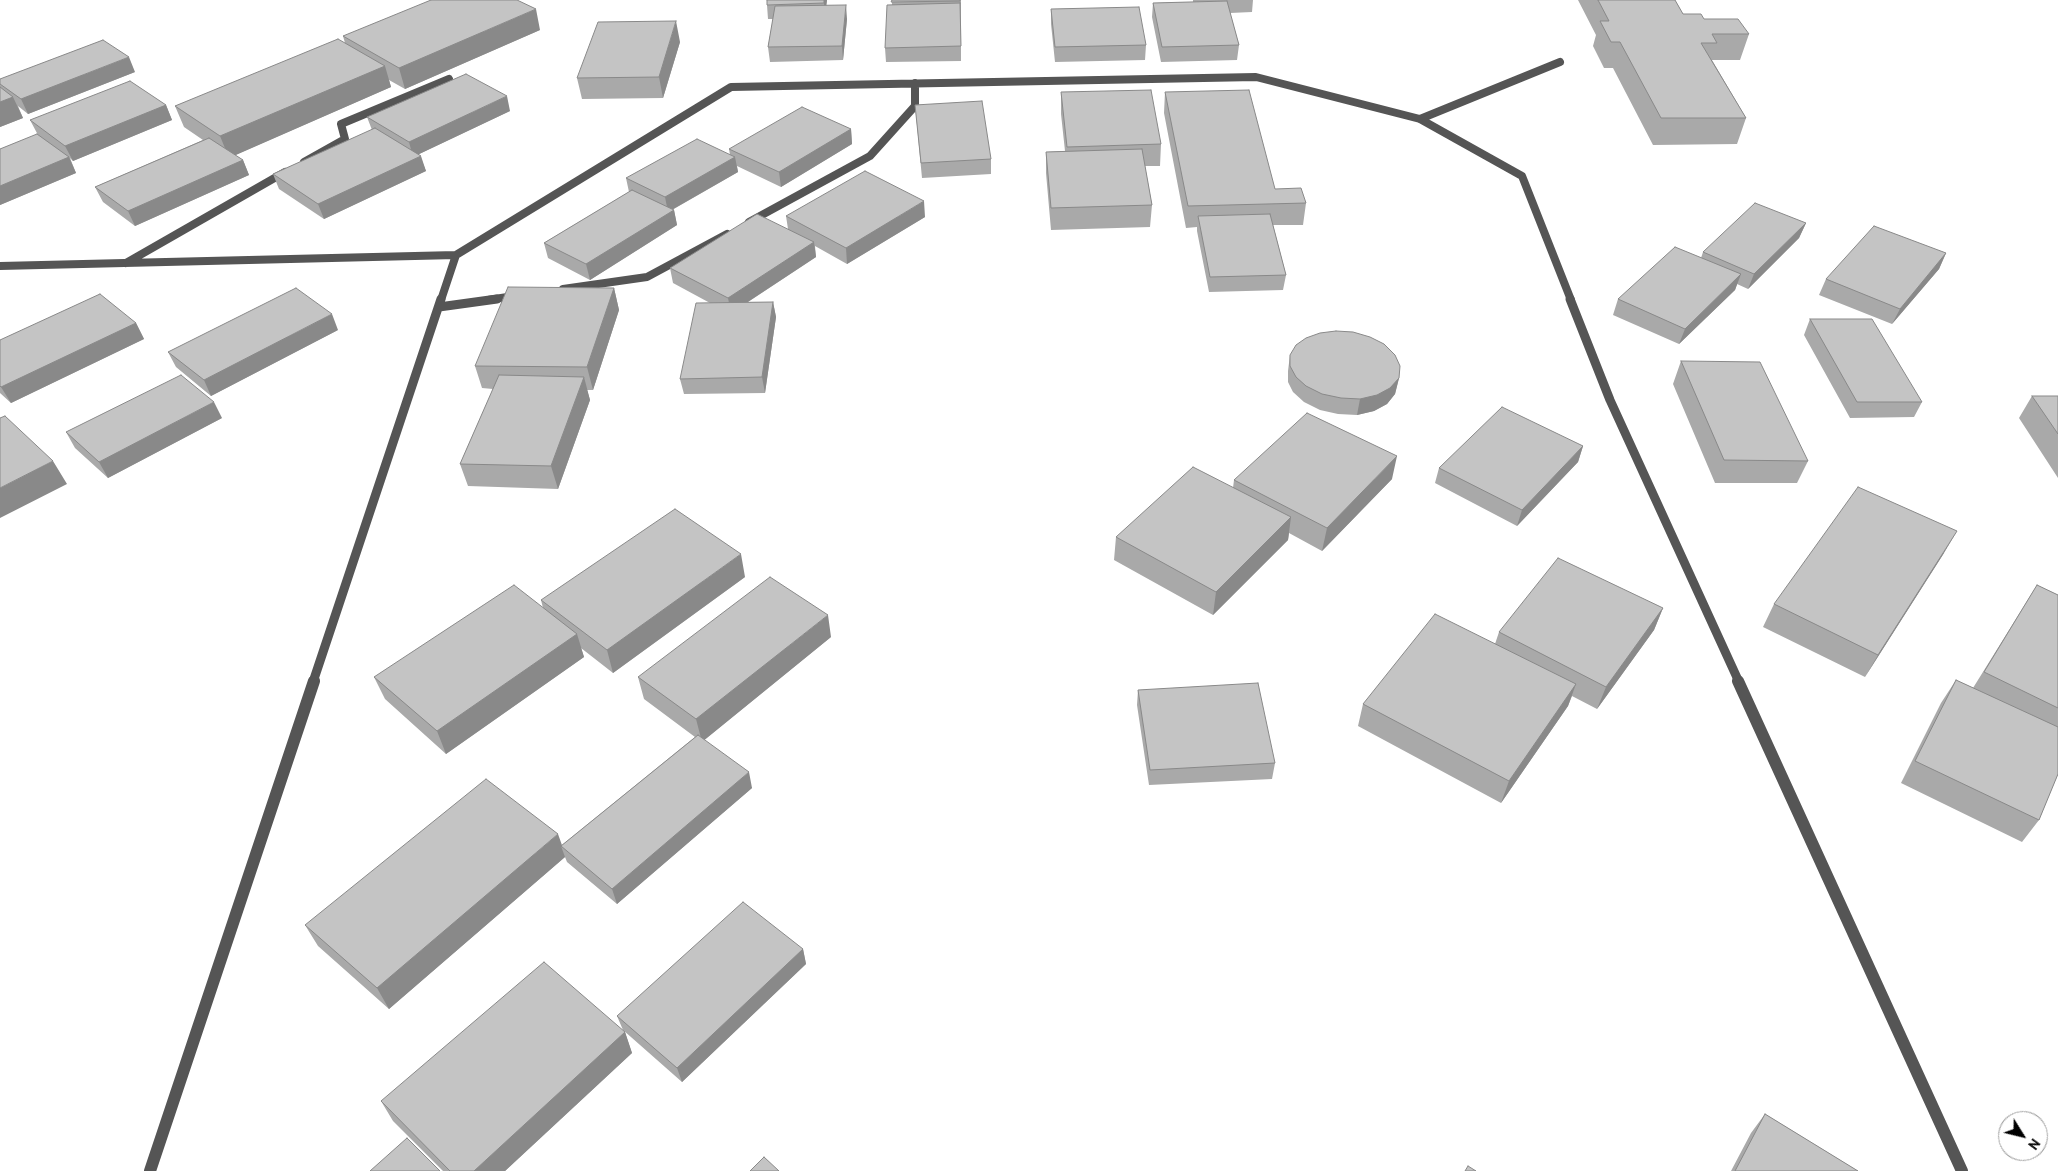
<!DOCTYPE html>
<html>
<head>
<meta charset="utf-8">
<style>
	body { margin:0 }
	#map { position:relative; width:2058px; height:1171px; overflow:hidden; background:#fff; font-family:"PT Sans",sans-serif }
	canvas { display:block }
	.north { position:absolute; left:1998px; top:1111px; width:50px; height:50px; box-sizing:border-box; background:#fff; border:1px solid #999; border-radius:50%; rotate:126deg; font-size:14px; font-weight:700; line-height:20px; text-align:center; color:#000 }
	.north::after { content:''; display:block; margin:auto; width:18px; height:22px; background:#000; clip-path:polygon(50% 0,100% 100%,50% 72%,0 100%) }
</style>
</head>
<body>
<div id="map">
<canvas width="2058" height="1171"></canvas>
<div class="north">N</div>
</div>
<script>
const ctx = document.querySelector('canvas').getContext('2d');
ctx.lineJoin = 'round';
const poly = rows => new Path2D(rows.map(r => 'M' + r).join(''));
function strokePath(path, color, width, dash) { ctx.strokeStyle = color; ctx.lineWidth = width; ctx.lineCap = dash ? 'butt' : 'round'; ctx.setLineDash(dash || []); ctx.stroke(path); }
function paint(path, color) { ctx.fillStyle = color; ctx.fill(path, 'evenodd'); }
strokePath(poly([
	[1420,119,1560,62],
	[304,162,345,139,341,124,449,79],
	[749,222,870,156,915,106,915,83],
	[456,255,731,87,1256,77,1420,119,1522,176,1571,300],
	[126,263,285,172],
	[0,266,456,255,441,300],
	[563,289,647,277,727,234],
	[488,300,514,296]
]), '#555', 8);
strokePath(poly([
	[1570,299,1610,400,1739,682],
	[439,307,497,299],
	[313,682,441,299]
]), '#555', 9);
strokePath(poly([
	[1738,681,1962,1171],
	[150,1171,314,681]
]), '#555', 12);
paint(poly([
	[827,0,826,5,847,19,843,60,770,62,768,47,773,19,768,19,767,5],
	[892,0,961,0,961,61,886,62,885,48,892,5],
	[1193,0,1253,0,1252,12,1230,13,1239,45,1237,60,1161,62,1152,17,1153,3,1193,2],
	[1578,0,1675,0,1683,14,1704,19,1749,34,1740,60,1712,60,1746,118,1737,144,1653,145,1613,68,1604,68,1593,46,1596,35],
	[1051,9,1146,45,1145,60,1055,62,1051,24],
	[540,30,405,89,389,80,391,87,235,155,243,160,249,175,135,226,103,202,95,187,203,140,184,127,175,106,345,43,343,36],
	[680,42,663,98,582,99,577,78],
	[135,72,28,114,18,106,23,118,0,127,0,79],
	[1061,92,1161,144,1160,166,1145,166,1152,205,1150,227,1051,230,1046,173,1046,152,1065,151,1061,114],
	[1165,92,1275,189,1306,203,1303,225,1273,225,1286,275,1283,290,1209,292,1197,231,1197,227,1186,228,1164,113],
	[166,105,172,120,73,161,70,158,76,173,0,205,0,149,38,135,30,120],
	[915,105,991,159,991,174,922,178],
	[510,111,419,154,426,171,324,219,279,189,273,174,372,130,367,117],
	[851,129,852,144,781,187,737,166,738,172,672,210,674,210,677,225,590,280,548,258,544,243,629,192,626,178,730,155,729,149],
	[786,216,925,217,847,264,815,246,816,257,748,302,773,302,776,317,765,393,684,394,680,379,710,303,673,283,670,268,788,229],
	[1806,223,1799,238,1748,289,1737,284,1735,290,1679,344,1613,315,1618,299,1701,258,1703,252],
	[1946,253,1939,269,1892,324,1819,295,1826,279],
	[614,288,619,310,593,390,587,390,590,400,558,489,468,486,460,464,493,389,482,388,475,366],
	[1810,319,1922,402,1914,417,1850,418,1804,335],
	[136,323,144,339,11,403,0,393,0,340],
	[338,330,211,396,176,367,168,352],
	[1290,355,1399,378,1395,394,1387,404,1374,411,1357,415,1338,414,1320,410,1304,402,1293,392,1288,382,1288,371],
	[1681,361,1808,461,1797,483,1715,483,1673,384],
	[2032,396,2058,396,2058,478,2019,418],
	[222,418,108,478,75,448,66,432],
	[1583,446,1578,462,1517,526,1435,483,1439,468],
	[1392,479,1322,551,1289,533,1288,540,1213,615,1114,560,1116,537,1233,488,1234,480],
	[1944,553,1865,677,1763,627,1774,604],
	[745,577,613,673,581,648,584,657,446,754,385,699,374,677,543,608,541,600],
	[2037,585,2058,595,2058,774,2039,820,2022,842,1901,783,1941,703,1956,680,1973,688],
	[1663,608,1654,630,1597,709,1572,696,1568,706,1501,803,1358,726,1363,704,1495,644,1499,632],
	[831,637,704,740,752,788,617,904,567,862,565,857,389,1009,318,946,305,925,562,845,695,737,644,699,638,677],
	[1138,690,1275,763,1272,779,1149,785,1137,705],
	[803,949,806,964,682,1082,623,1030,617,1016],
	[625,1032,632,1053,505,1171,443,1171,393,1121,381,1101],
	[1765,1114,1858,1171,1731,1171,1751,1133]
]), '#a9a9a9');
paint(poly([
	[824,0,827,0,825,18,824,3],
	[846,5,847,19,843,60,842,46],
	[536,9,540,30,405,89,399,68],
	[676,21,680,42,663,98,659,77],
	[129,57,135,72,28,114,21,99],
	[385,66,391,87,229,158,220,136],
	[507,96,510,111,413,157,409,142],
	[13,97,23,118,0,127,0,102],
	[166,105,172,120,73,161,65,146],
	[851,129,852,144,781,187,779,172],
	[421,156,426,171,324,219,318,204],
	[69,157,76,173,0,205,0,186],
	[735,157,738,172,668,212,665,197],
	[243,160,249,175,135,226,128,211],
	[924,201,925,217,847,264,846,248],
	[674,210,677,225,590,280,586,264],
	[1806,223,1799,238,1748,289,1754,274],
	[814,242,816,257,731,313,728,298],
	[1946,253,1939,269,1892,324,1900,309],
	[1741,274,1735,290,1679,344,1685,329],
	[614,288,619,310,593,390,587,367],
	[773,302,776,317,765,393,762,377],
	[332,314,338,330,211,396,204,380],
	[136,323,144,339,11,403,1,387],
	[584,377,590,400,558,489,551,466],
	[1399,378,1395,394,1387,404,1374,411,1357,415,1360,399],
	[214,402,222,418,108,478,99,462],
	[1583,446,1578,462,1517,526,1522,510],
	[1397,456,1392,479,1322,551,1327,528],
	[53,461,67,484,0,518,0,488],
	[1291,517,1288,540,1213,615,1216,592],
	[1957,531,1944,553,1865,677,1878,655],
	[741,554,745,577,613,673,607,650],
	[1663,608,1654,630,1597,709,1606,687],
	[828,615,831,637,702,742,696,719],
	[577,634,584,657,446,754,437,731],
	[1576,684,1568,706,1501,803,1509,781],
	[749,772,752,788,617,904,612,889],
	[558,834,563,848,561,846,565,857,389,1009,377,988],
	[803,949,806,964,682,1082,677,1068],
	[625,1032,632,1053,505,1171,474,1171]
]), '#898989');
const building = poly([
	[431,0,517,0,536,9,399,68,343,36,431,0],
	[767,0,824,0,824,3,767,5,767,0],
	[892,0,960,0,960,1,891,2,892,0],
	[1598,0,1675,0,1683,14,1701,14,1704,19,1738,19,1749,34,1712,34,1717,43,1701,43,1746,118,1661,118,1620,42,1611,42,1600,21,1609,21,1598,0],
	[1227,1,1239,45,1162,47,1153,3,1227,1],
	[960,3,961,46,885,48,887,5,960,3],
	[846,5,842,46,768,47,775,6,846,5],
	[1139,7,1146,45,1055,47,1051,9,1139,7],
	[676,21,659,77,577,78,598,22,676,21],
	[338,39,385,66,220,136,175,106,338,39],
	[103,40,129,57,21,99,0,84,0,79,103,40],
	[466,74,507,96,409,142,367,117,466,74],
	[130,81,166,105,65,146,30,120,130,81],
	[0,87,13,97,0,102,0,87],
	[1151,90,1161,144,1067,147,1061,92,1151,90],
	[1249,90,1275,189,1301,188,1306,203,1188,206,1165,92,1249,90],
	[982,101,991,159,921,163,915,105,982,101],
	[802,107,851,129,779,172,729,149,802,107],
	[375,128,421,156,318,204,273,174,375,128],
	[37,134,69,157,0,186,0,149,37,134],
	[209,138,243,160,128,211,95,187,209,138],
	[697,139,735,157,665,197,626,178,697,139],
	[1142,149,1152,205,1051,208,1046,152,1142,149],
	[865,171,924,201,846,248,786,216,865,171],
	[632,190,674,210,586,264,544,243,632,190],
	[1755,203,1806,223,1754,274,1703,252,1755,203],
	[757,214,814,242,728,298,670,268,757,214],
	[1270,214,1286,275,1210,277,1198,216,1270,214],
	[1874,226,1946,253,1900,309,1826,279,1874,226],
	[1675,247,1741,274,1685,329,1618,299,1675,247],
	[508,287,614,288,587,367,475,366,508,287],
	[296,288,332,314,204,380,168,352,296,288],
	[100,294,136,323,1,387,0,386,0,340,100,294],
	[773,302,762,377,680,379,696,303,773,302],
	[1810,319,1872,319,1922,402,1857,402,1810,319],
	[1336,331,1353,332,1370,337,1384,344,1395,355,1400,366,1399,378,1390,388,1377,395,1360,399,1341,398,1322,394,1306,386,1296,377,1290,366,1290,355,1296,345,1306,338,1320,333,1336,331],
	[1681,361,1760,362,1808,461,1724,460,1681,361],
	[181,375,214,402,99,462,66,432,181,375],
	[499,375,584,377,551,466,460,464,499,375],
	[2032,396,2058,396,2058,434,2032,396],
	[1502,407,1583,446,1522,510,1439,468,1502,407],
	[1307,413,1397,456,1327,528,1234,480,1307,413],
	[5,416,53,461,0,488,0,418,5,416],
	[1193,467,1291,517,1216,592,1116,537,1193,467],
	[1858,487,1957,531,1878,655,1774,604,1858,487],
	[675,509,741,554,607,650,541,600,675,509],
	[1558,558,1663,608,1606,687,1499,632,1558,558],
	[770,577,828,615,696,719,638,677,770,577],
	[514,585,577,634,437,731,374,677,514,585],
	[2037,585,2058,595,2058,708,1984,672,2037,585],
	[1435,614,1576,684,1509,781,1363,704,1435,614],
	[1956,680,2058,727,2058,774,2039,820,1915,761,1956,680],
	[1258,683,1275,763,1150,770,1138,690,1258,683],
	[698,735,749,772,612,889,561,846,698,735],
	[486,779,558,834,377,988,305,925,486,779],
	[743,902,803,949,677,1068,617,1016,743,902],
	[544,962,625,1032,474,1171,450,1171,381,1101,544,962],
	[1765,1114,1858,1171,1735,1171,1765,1114],
	[407,1138,440,1171,370,1171,407,1138],
	[764,1157,779,1171,750,1171,764,1157],
	[1468,1166,1476,1171,1465,1171,1468,1166]
]);
paint(building, '#c4c4c4');
strokePath(building, '#898989', 1);
</script>
</body>
</html>
